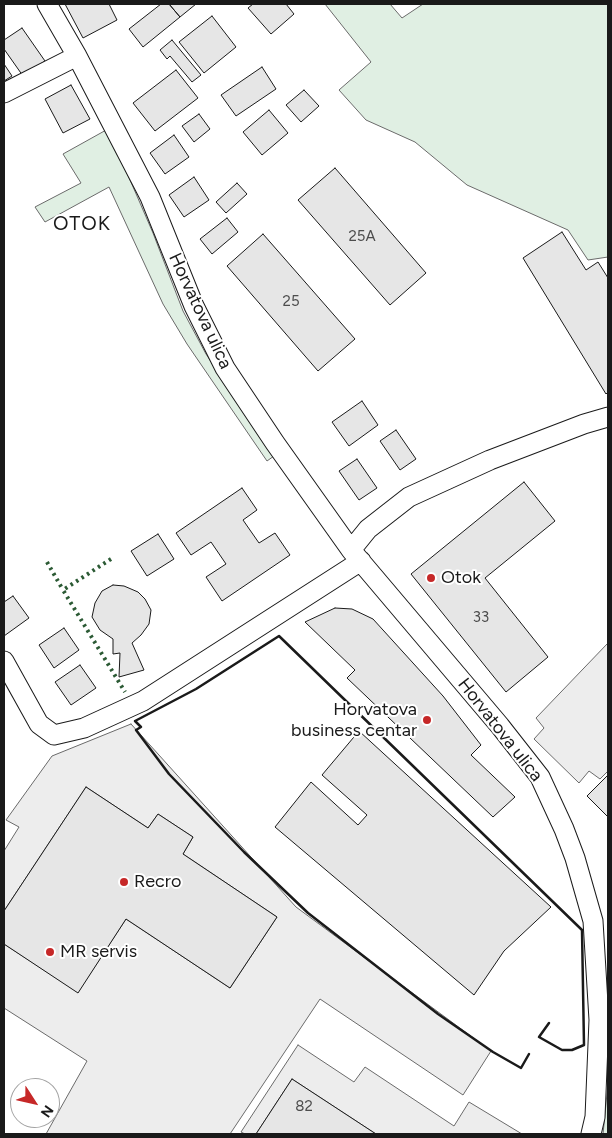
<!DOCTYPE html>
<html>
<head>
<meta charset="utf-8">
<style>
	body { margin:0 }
	#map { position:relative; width:612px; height:1138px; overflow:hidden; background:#fff; font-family:Figtree,sans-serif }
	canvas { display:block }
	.frame { position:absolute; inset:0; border:5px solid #1a1a1a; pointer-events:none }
	.north { position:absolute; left:10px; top:1078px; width:50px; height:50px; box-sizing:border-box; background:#fff; border:1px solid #a3a3a3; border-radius:50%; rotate:125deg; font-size:14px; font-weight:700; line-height:20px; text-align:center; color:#1a1a1a }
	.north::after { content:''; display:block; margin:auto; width:18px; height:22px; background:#c62828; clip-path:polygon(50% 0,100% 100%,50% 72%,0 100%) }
</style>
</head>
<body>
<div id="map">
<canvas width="612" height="1138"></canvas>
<div class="frame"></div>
<div class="north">N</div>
</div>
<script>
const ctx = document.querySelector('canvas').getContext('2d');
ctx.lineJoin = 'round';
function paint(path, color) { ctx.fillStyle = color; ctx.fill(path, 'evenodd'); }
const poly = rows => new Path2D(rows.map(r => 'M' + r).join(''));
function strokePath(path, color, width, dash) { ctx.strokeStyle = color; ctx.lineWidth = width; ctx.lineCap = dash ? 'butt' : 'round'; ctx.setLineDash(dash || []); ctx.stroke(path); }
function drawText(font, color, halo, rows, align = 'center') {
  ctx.font = font + ' Figtree,sans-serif'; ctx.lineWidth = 4; ctx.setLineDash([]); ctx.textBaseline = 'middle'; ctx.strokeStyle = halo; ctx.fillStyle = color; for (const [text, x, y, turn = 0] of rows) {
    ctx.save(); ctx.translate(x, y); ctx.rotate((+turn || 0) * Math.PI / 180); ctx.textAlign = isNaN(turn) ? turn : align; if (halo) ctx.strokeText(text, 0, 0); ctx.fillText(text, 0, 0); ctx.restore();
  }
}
const green = poly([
	[325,4,390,4,402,18,423,4,608,4,608,257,588,260,568,230,467,185,415,142,366,120,339,90,371,62,325,4],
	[108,129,153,233,183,311,206,354,274,456,267,461,187,344,163,304,109,187,45,222,35,207,81,183,63,154,108,129],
	[608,1082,608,1134,603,1134,606,1104,608,1082]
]);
paint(green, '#e0efe3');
strokePath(green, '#6a6a6a', 1);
const parking = poly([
	[608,643,608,771,600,779,589,771,579,783,534,739,544,728,536,718,608,643],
	[131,724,296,907,491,1051,463,1095,320,999,230,1134,46,1134,87,1061,4,1008,4,944,78,992,126,919,230,988,277,917,183,854,193,837,158,814,148,828,86,787,4,911,4,851,19,827,6,820,52,756,131,724],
	[298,1045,354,1082,365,1067,454,1126,469,1102,522,1134,376,1134,292,1079,256,1134,245,1134,241,1132,298,1045]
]);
paint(parking, '#ededed');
strokePath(parking, '#6a6a6a', 1);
const building = poly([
	[65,4,109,4,117,20,83,38,65,4],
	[161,4,169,4,180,17,143,47,129,29,161,4],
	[169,4,196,4,180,17,169,4],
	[253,4,286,4,294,14,271,34,248,8,253,4],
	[212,16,236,47,204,73,179,42,212,16],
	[22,28,45,61,23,76,4,49,4,40,22,28],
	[172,40,201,75,192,82,170,56,167,59,160,50,172,40],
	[4,64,12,76,4,81,4,64],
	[262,67,276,89,236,116,221,95,262,67],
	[176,70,198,98,155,131,133,103,176,70],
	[71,85,90,119,63,133,45,99,71,85],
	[304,90,319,106,301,122,286,105,304,90],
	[269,110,288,133,262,155,243,132,269,110],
	[199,114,210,129,194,142,182,126,199,114],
	[174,135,189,157,165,174,150,153,174,135],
	[335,168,426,273,390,305,298,200,335,168],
	[194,177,209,200,184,217,169,195,194,177],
	[237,183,247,194,226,213,216,202,237,183],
	[227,218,238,232,212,254,200,239,227,218],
	[562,232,586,270,598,262,608,278,608,392,606,394,523,258,562,232],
	[263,234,355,339,318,371,227,266,263,234],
	[362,401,378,425,349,446,332,422,362,401],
	[396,430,416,459,400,470,380,441,396,430],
	[357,459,377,488,359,500,339,471,357,459],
	[524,482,555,521,485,578,548,657,506,692,411,574,524,482],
	[242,488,257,510,243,520,259,543,275,533,290,555,222,601,206,577,226,564,211,542,191,555,176,533,242,488],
	[158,534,174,559,147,576,131,551,158,534],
	[113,585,124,586,138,592,145,599,151,610,149,624,141,635,132,643,144,670,119,677,120,653,113,654,113,639,100,630,92,617,95,603,102,591,113,585],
	[13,596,29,618,4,636,4,602,13,596],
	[335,608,352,609,373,619,443,696,481,745,471,755,515,797,493,817,347,678,355,670,305,622,335,608],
	[64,628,79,650,54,668,39,645,64,628],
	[80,665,96,688,71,705,55,682,80,665],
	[359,731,551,907,504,951,474,995,275,827,311,782,358,825,367,815,322,775,359,731],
	[608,775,608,817,587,796,608,775],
	[86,787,148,828,158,814,193,837,183,854,277,917,230,988,126,919,78,993,4,944,4,911,86,787],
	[292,1079,376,1134,256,1134,292,1079]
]);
paint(building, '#e6e6e6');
strokePath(building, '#1a1a1a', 1);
const street = poly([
	[47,4,77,56,150,197,194,306,225,368,275,443,351,550,500,726,540,777,564,829,575,858,593,921,599,1020,595,1117,591,1134],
	[4,93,77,56],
	[351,550,368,529,409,497,490,460,584,424,608,417],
	[4,661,39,724,54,735,84,728,143,701,361,561]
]);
strokePath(street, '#1a1a1a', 21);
strokePath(street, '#fff', 19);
strokePath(poly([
	[111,559,63,590,125,692],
	[47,562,63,590]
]), '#2b5a34', 4, [2.5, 4]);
strokePath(poly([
	[529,1054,521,1068,493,1052,438,1014,308,913,244,852,169,774,136,730,141,727,135,721,196,689,279,636,582,930,584,1045,572,1050,562,1050,539,1037,549,1023]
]), '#1a1a1a', 2.5);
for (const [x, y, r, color] of [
	[431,578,5,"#c62828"],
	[427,720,5,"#c62828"],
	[124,882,5,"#c62828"],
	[50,952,5,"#c62828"]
]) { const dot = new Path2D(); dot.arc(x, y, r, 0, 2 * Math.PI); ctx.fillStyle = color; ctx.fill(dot); strokePath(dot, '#fff', 2); }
drawText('15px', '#4d4d4d', null, [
	["25A",362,237],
	["25",291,302],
	["33",481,618],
	["82",304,1107]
]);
drawText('18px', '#1a1a1a', '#fff', [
	["Horvatova ulica",200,311,65],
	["Horvatova ulica",500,730,52]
]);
drawText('18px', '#1a1a1a', '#fff', [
	["Otok",441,578],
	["Horvatova",417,710,"right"],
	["business centar",417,731,"right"],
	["Recro",134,882],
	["MR servis",60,952]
], 'left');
ctx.letterSpacing = '1px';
drawText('20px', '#1a1a1a', '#fff', [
	["OTOK",82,224]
]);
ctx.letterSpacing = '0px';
</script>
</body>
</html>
